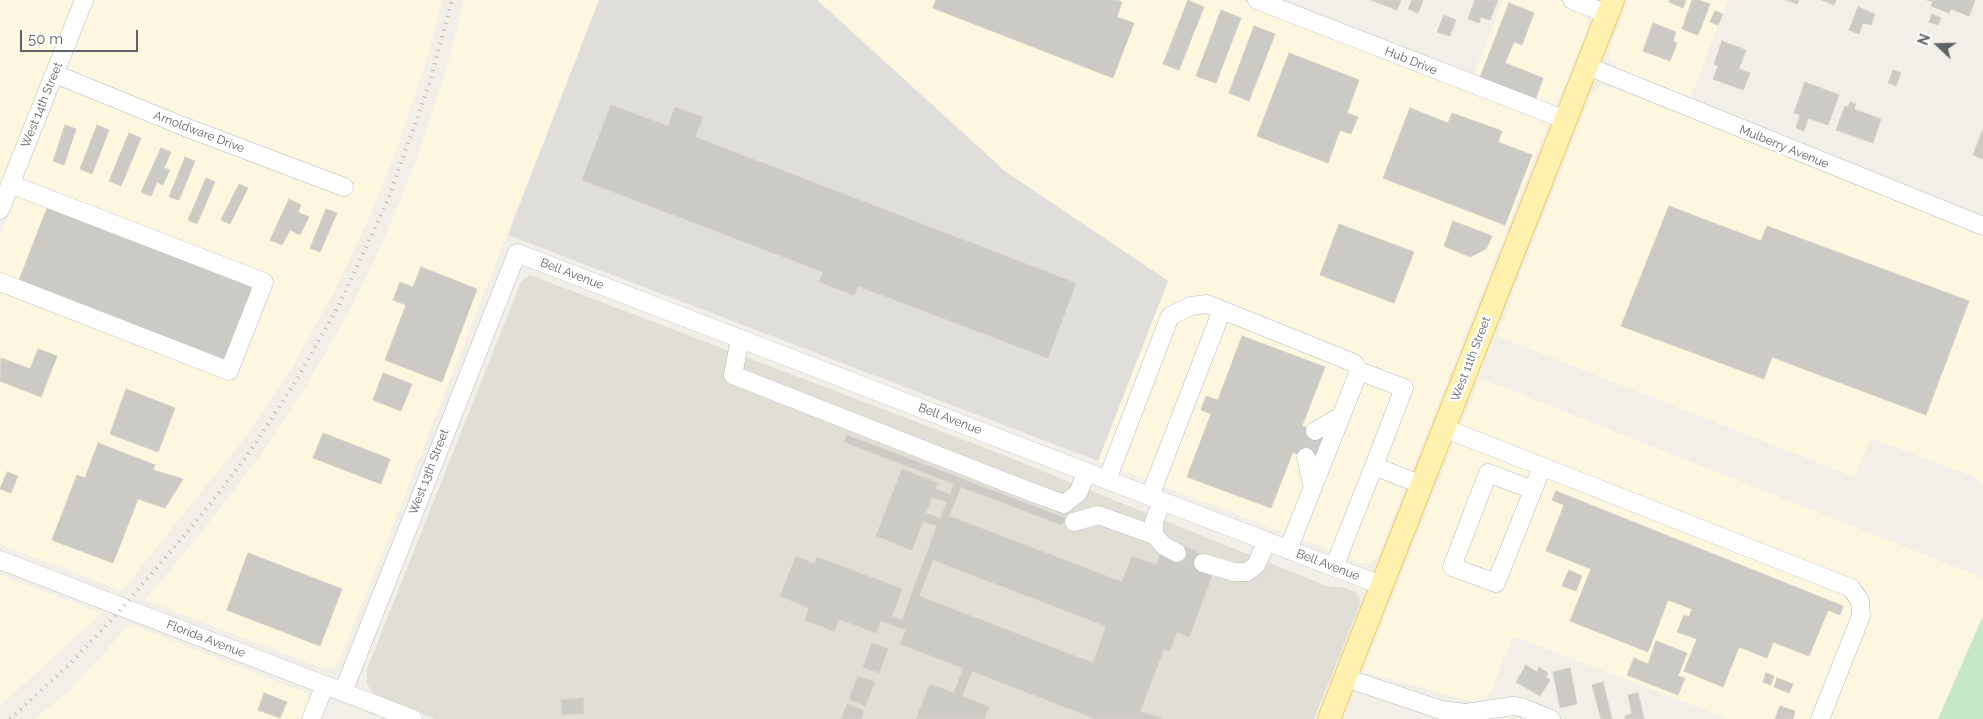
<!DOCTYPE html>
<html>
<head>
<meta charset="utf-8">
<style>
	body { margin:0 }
	#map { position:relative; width:1983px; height:719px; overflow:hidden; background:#f1efe8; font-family:Raleway,sans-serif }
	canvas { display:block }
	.north { position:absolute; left:1913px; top:20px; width:50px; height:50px; -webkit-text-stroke:4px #fff; paint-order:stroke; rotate:291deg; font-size:14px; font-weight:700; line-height:20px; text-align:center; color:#5f6368 }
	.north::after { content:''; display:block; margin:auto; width:18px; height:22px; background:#5f6368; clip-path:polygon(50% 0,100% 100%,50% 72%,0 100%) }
	.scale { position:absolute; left:20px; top:30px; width:118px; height:22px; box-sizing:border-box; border:2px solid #5f6368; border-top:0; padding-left:6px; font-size:15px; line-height:18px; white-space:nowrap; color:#5f6368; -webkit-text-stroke:4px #fff; paint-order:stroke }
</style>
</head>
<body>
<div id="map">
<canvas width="1983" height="719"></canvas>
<div class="north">N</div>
<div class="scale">50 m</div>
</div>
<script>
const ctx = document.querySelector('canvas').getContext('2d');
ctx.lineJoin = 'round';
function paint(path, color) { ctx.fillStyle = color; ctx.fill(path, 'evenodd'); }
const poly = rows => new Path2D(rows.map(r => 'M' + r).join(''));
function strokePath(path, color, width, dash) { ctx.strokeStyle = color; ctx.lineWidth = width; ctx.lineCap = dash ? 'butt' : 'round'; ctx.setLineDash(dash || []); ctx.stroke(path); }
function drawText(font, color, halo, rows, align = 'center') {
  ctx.font = font + ' Raleway,sans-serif'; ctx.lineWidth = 5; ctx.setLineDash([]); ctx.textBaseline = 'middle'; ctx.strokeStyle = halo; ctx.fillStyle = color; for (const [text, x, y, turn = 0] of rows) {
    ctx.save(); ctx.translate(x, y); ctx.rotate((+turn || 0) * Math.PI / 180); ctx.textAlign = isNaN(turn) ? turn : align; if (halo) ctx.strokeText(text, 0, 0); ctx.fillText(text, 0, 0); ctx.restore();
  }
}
paint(poly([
	[0,0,74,0,0,185],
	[93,0,442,0,429,52,393,159,368,220,334,292,292,367,243,440,122,591,0,544,0,235,60,85,349,198,355,183,66,70],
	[464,0,599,0,341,657,334,667,322,668,145,600,209,523,259,457,306,386,349,312,383,242,416,161,451,53],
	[817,0,1240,0,1549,122,1377,559,1369,563,1362,563,1098,461,1168,281,1006,172],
	[1503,0,1559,0,1577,10,1586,18,1588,24,1587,29,1557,104,1554,107,1472,79],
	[1629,0,1728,0,1689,101,1625,73,1613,64,1609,58,1610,46],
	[1605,86,1612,87,1983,234,1983,485,1974,477,1871,438,1854,477,1497,336,1591,95,1599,87],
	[1480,378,1983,578,1983,719,1729,719,1513,636,1490,693,1475,702,1363,672],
	[0,575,101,613,0,706],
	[129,624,304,692,310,700,304,719,35,719,67,693,100,658]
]), '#fef7e0');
paint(poly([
	[599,0,817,0,1006,172,1168,281,1098,461,508,235]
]), '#e0deda');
paint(poly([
	[530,275,993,451,1329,587,1341,587,1354,591,1359,596,1360,605,1314,719,436,719,376,695,371,691,367,683,367,669,520,284,525,278]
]), '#e1ded6');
paint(poly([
	[1983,616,1983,719,1938,719]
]), '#c5e8c5');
const building = poly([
	[936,0,1117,0,1122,2,1117,17,1134,23,1113,78,933,8,936,0],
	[1188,0,1204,7,1179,70,1163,64,1188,0],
	[1371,0,1401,0,1397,10,1371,0],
	[1412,0,1423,0,1418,13,1408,9,1412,0],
	[1475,0,1498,0,1490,20,1481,17,1479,23,1468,19,1475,0],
	[1669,0,1686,0,1683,8,1669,2,1669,0],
	[1692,0,1698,0,1710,4,1698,35,1682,29,1692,0],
	[1787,0,1799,0,1797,4,1787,0],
	[1822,0,1836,0,1834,5,1822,0],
	[1927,0,1975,0,1969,16,1951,9,1949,13,1931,6,1933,2,1927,0],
	[1509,3,1534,13,1522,45,1514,42,1505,63,1543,78,1535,101,1479,80,1509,3],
	[1858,7,1875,14,1871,25,1863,23,1859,34,1849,30,1858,7],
	[1221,10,1241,18,1216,83,1196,76,1221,10],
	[1715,11,1723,14,1718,25,1710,22,1715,11],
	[1932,14,1941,18,1938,25,1929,22,1932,14],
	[1444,15,1456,20,1450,36,1437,32,1444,15],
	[1653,23,1676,32,1673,41,1677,43,1670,61,1643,51,1653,23],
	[1254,26,1275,34,1249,101,1229,93,1254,26],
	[1722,41,1746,50,1739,69,1750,73,1743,90,1713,79,1718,66,1714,64,1722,41],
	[1289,53,1359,80,1347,113,1358,117,1351,134,1340,130,1328,163,1257,136,1289,53],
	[1893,70,1901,73,1896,86,1888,83,1893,70],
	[1805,82,1839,95,1828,125,1808,118,1804,131,1796,128,1800,115,1794,113,1805,82],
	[1850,102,1856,104,1854,109,1881,119,1873,143,1836,130,1845,106,1848,107,1850,102],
	[611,105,668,126,675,107,703,117,695,137,1076,283,1048,358,858,286,854,295,819,282,823,272,582,180,611,105],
	[1410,108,1448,123,1452,113,1502,131,1498,142,1532,155,1505,225,1383,178,1410,108],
	[65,125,76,129,64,165,53,161,65,125],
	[97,125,109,130,92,174,80,169,97,125],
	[1983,129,1983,159,1973,155,1983,129],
	[129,133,141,138,121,186,109,181,129,133],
	[161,148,171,152,164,168,170,170,163,185,157,182,151,196,141,192,161,148],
	[185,157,195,161,179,200,169,197,185,157],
	[206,178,215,182,197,224,188,220,206,178],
	[239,184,248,188,230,224,221,220,239,184],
	[289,199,301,205,298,212,309,217,300,235,290,230,282,245,270,240,289,199],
	[1669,206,1761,241,1767,226,1969,301,1926,415,1772,357,1764,379,1621,326,1669,206],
	[47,208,254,287,225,362,18,283,47,208],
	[326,209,337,213,320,252,310,248,326,209],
	[1453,221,1492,236,1486,249,1470,257,1444,246,1453,221],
	[1339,224,1414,252,1394,303,1320,275,1339,224],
	[421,267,477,289,442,382,385,360,406,305,393,300,400,282,413,287,421,267],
	[1242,336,1325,367,1302,426,1325,435,1316,461,1293,452,1271,508,1187,477,1211,414,1201,410,1206,396,1218,400,1242,336],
	[38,349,57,356,41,397,0,381,1,358,30,369,38,349],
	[383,373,412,384,401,411,373,400,383,373],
	[126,389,175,408,158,452,110,434,126,389],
	[323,433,390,459,381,484,313,458,323,433],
	[847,435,1065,518,1062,525,961,487,949,516,1122,582,1132,556,1156,565,1160,554,1175,559,1180,546,1206,557,1200,571,1212,576,1189,637,1177,632,1170,651,1164,649,1140,711,1162,719,1092,719,1093,718,972,671,962,696,989,707,984,719,916,719,930,684,954,693,963,668,900,644,906,630,881,621,876,633,839,619,834,631,805,620,809,608,780,596,796,556,814,564,817,557,902,589,892,616,902,620,937,526,923,521,912,550,876,536,902,469,938,483,935,489,950,494,954,484,844,442,847,435],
	[932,497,947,502,940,519,926,513,932,497],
	[933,560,1106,626,1093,663,919,596,933,560],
	[98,443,155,465,153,470,183,479,165,508,138,499,113,563,52,540,77,475,85,478,98,443],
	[7,472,18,476,11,493,0,489,7,472],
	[1556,491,1843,606,1840,615,1828,610,1809,656,1773,642,1767,658,1739,647,1723,687,1684,671,1697,639,1677,632,1684,615,1689,617,1692,609,1668,600,1648,652,1570,621,1591,569,1546,551,1564,505,1552,500,1556,491],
	[248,553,342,589,320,646,227,610,248,553],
	[1569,570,1582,576,1576,591,1562,586,1569,570],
	[1656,641,1687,653,1678,676,1685,678,1678,695,1627,675,1634,658,1648,664,1656,641],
	[872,643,888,649,879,673,863,667,872,643],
	[1526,665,1537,672,1539,667,1548,673,1546,677,1550,680,1540,696,1516,682,1526,665],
	[1570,668,1577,704,1560,708,1553,672,1570,668],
	[1766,673,1774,676,1771,685,1763,682,1766,673],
	[858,676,875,682,865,706,849,699,858,676],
	[1777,678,1793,684,1789,693,1774,687,1777,678],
	[1603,682,1612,719,1601,719,1592,685,1603,682],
	[264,693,287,702,280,718,258,710,264,693],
	[1638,693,1644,719,1625,719,1625,716,1632,714,1628,695,1638,693],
	[583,698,584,713,562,715,561,700,583,698],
	[847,704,864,711,861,719,841,719,847,704],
	[1780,706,1795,711,1793,719,1775,719,1780,706]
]);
paint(building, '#cccac5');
strokePath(building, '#d6d1c6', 1);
strokePath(poly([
	[1306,457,1315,431],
	[1177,553,1203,563]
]), '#ccccc8', 18, [18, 9]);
const minor = poly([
	[1257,0,1566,120],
	[1572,0,1608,14],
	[1587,66,1983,226],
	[55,74,185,127,344,187],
	[0,210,84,0],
	[0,282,229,371,264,282,10,184],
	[740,339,733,375,1018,487,1064,504,1078,493,1087,472],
	[1359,371,1404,388,1374,466],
	[1444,428,1851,588,1860,601,1861,616,1820,719],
	[1315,431,1341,416],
	[1306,457,1313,488],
	[1107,480,1170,316,1191,306,1207,304,1354,363,1359,371,1288,550],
	[1533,490,1488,473,1452,567,1496,583,1533,490,1542,467],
	[1150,496,1222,310],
	[1162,501,1154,522,1154,535,1164,546,1177,553],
	[1074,522,1098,515,1154,535],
	[0,560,413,719],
	[1203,563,1234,572,1247,572,1256,565,1267,541],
	[1334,567,1374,466,1422,485],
	[1346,678,1441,710,1466,713,1513,706,1521,707,1551,719],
	[343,692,517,253,1383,586],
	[311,719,325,685]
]);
const major = poly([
	[1329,719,1613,0]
]);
strokePath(minor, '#b5b8bc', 19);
strokePath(major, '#f2c960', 24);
strokePath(minor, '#fff', 18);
strokePath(major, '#fff2af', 22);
strokePath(poly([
	[10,719,72,662,123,607,161,563,203,513,247,456,296,381,339,305,387,202,429,85,452,0]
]), '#b6b7b8', 4, [1, 6]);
drawText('12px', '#5f6368', '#fff', [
	["Hub Drive",1411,61,22],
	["West 14th Street",42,105,-68],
	["Arnoldware Drive",199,132,21],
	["Mulberry Avenue",1784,147,22],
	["Bell Avenue",572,274,21],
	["West 11th Street",1471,359,-69],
	["Bell Avenue",950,419,21],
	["West 13th Street",429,472,-69],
	["Bell Avenue",1328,565,21],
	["Florida Avenue",206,639,21]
]);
</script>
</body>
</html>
